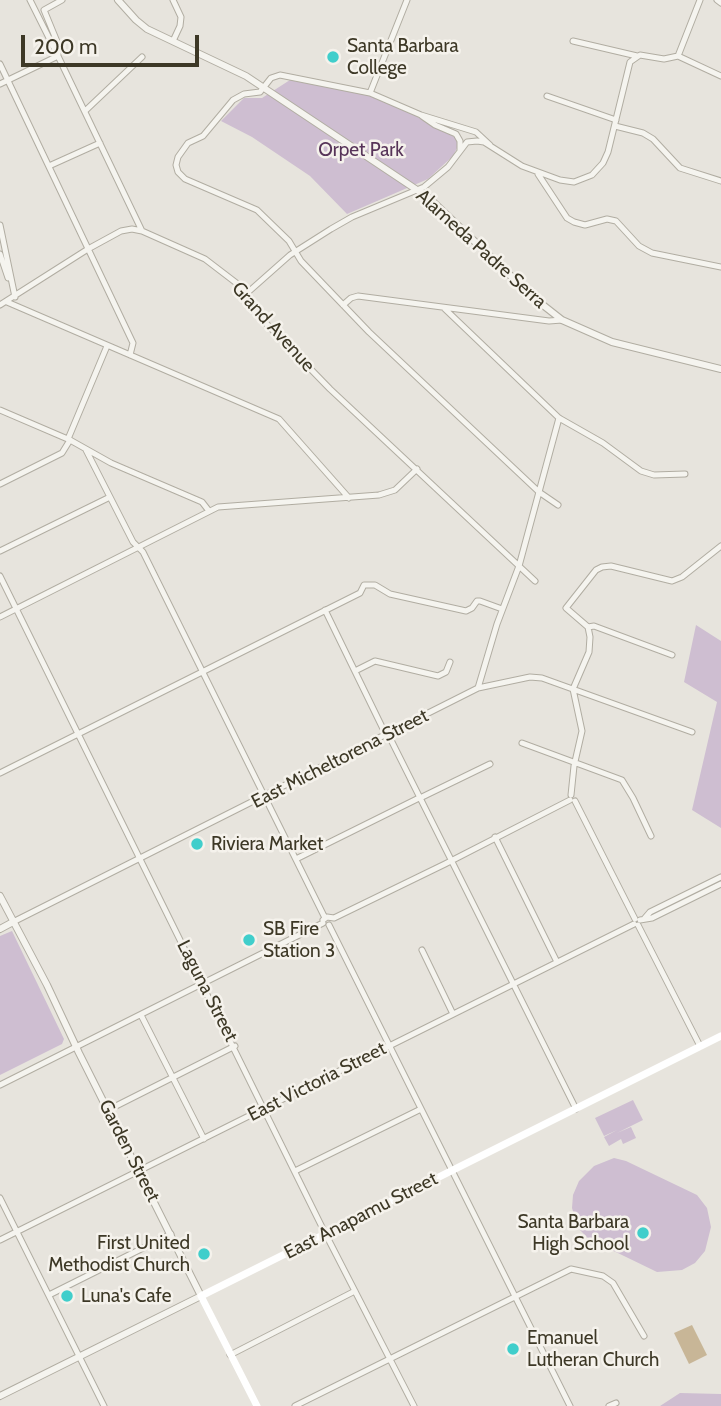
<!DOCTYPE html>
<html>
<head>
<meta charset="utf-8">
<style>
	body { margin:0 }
	#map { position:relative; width:721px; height:1406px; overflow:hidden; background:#e7e4dd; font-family:Cabin,sans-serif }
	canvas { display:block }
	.scale { position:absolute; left:21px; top:35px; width:178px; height:32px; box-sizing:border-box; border:4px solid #3d3826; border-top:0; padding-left:9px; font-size:21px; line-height:24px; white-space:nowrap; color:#3d3826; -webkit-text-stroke:5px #f5f2ec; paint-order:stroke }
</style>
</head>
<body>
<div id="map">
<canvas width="721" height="1406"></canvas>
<div class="scale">200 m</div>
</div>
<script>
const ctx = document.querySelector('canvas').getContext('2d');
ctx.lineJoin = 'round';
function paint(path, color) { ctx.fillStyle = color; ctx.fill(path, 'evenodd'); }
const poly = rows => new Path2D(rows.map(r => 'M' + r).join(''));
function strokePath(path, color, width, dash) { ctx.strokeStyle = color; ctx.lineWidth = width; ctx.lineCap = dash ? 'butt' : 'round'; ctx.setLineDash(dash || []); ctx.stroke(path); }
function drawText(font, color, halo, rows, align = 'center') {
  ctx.font = font + ' Cabin,sans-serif'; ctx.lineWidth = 5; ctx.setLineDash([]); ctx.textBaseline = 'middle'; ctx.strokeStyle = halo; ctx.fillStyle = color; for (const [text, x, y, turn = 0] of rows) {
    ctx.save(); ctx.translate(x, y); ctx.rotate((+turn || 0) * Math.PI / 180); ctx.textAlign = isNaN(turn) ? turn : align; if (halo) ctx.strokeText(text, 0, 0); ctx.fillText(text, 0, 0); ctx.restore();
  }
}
paint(poly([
	[290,80,371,96,405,110,456,138,458,146,453,156,428,179,347,214,310,176,252,137,221,121,244,98,262,98],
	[696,625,721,641,721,828,692,810,717,702,684,682],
	[12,931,64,1039,62,1044,0,1075,0,936],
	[633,1100,643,1120,617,1133,631,1127,636,1138,623,1144,621,1139,609,1146,604,1137,617,1130,604,1136,595,1118],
	[614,1158,626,1161,697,1195,707,1208,711,1227,705,1251,695,1263,682,1270,657,1272,589,1239,578,1228,572,1208,573,1195,579,1181,594,1166],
	[680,1393,721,1394,721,1406,660,1406]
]), '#cebed1');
paint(poly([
	[692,1325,707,1355,689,1364,674,1333]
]), '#c8b697');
const minor = poly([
	[62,0,44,10,58,44,58,56,142,231,205,259,239,285,259,316,330,389,535,581],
	[173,0,181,17,180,26,173,41],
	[717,0,721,3],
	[573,41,637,56],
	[678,56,721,76],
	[0,64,133,343,130,355],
	[0,84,58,56,30,0],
	[370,93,407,0],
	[547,96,616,120],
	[85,111,142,57],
	[422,116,435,125,456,134,460,141,460,150],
	[615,126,643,133,653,139,680,168,721,181],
	[490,145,476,132,421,115,370,93,280,75,271,78,260,92,244,94,233,100,203,136,188,143,178,157,176,165,178,172,185,179,257,210,289,241,301,261,369,332,539,492,558,505],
	[49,166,100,143],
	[538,174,567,218,574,222,585,225,607,219,616,221,639,246,652,253,721,267],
	[0,225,15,297],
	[0,254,8,278],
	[246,294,290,255,331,229,352,217,424,187,448,167,467,142,477,141,484,142,522,166,560,180,574,182,592,175,603,163,608,152,630,62,640,55,664,59,678,56,700,0],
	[7,302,279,419,349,498],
	[0,305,88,249,121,231,132,229,142,231],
	[343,305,351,298,358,296,549,321,562,320],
	[445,309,559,418,603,443,641,471,654,475,685,474],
	[0,410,70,440,111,463,202,502,209,511],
	[68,439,107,346],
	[86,450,133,542,143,552,325,918],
	[0,484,62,453,70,440],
	[0,551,110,497],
	[0,576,322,1227,414,1406],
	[325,610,386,735],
	[0,617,218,507,379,495,395,490,417,469],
	[672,655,594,626,588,627,566,608,596,570,602,567,611,566,672,581,682,577,721,546],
	[355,671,375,661,438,676,446,672,450,662],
	[478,688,497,624,519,566,559,418],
	[388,734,576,1109],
	[522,743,622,780,633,798,651,836],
	[0,773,360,593,364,585,375,585,390,594,466,611,472,608,477,601,480,601,502,609],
	[571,795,574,766,582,731,573,689,589,652,590,637,588,627],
	[420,798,490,764],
	[575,801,635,919],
	[495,837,557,962],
	[296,859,419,798],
	[644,919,650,912,721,877],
	[323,920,327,917,334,918,445,864,570,800],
	[640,920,652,918,721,884],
	[13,922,478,688,530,677,542,678,692,732],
	[329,925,570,1406],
	[638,925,700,1046],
	[422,950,453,1014],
	[141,1015,204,1139],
	[0,1085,323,923],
	[108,1110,235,1046],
	[295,1171,421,1109],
	[0,1198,104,1406],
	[0,1240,634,924],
	[49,1295,171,1234],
	[230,1355,355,1291],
	[295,1406,571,1269,603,1276,613,1283,644,1336],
	[609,1406,616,1403]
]);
const tertiary = poly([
	[118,0,136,20,147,29,246,76,429,198,534,298,562,320,612,342,721,369],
	[0,896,47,985,79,1053,201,1296,0,1396],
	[0,929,13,922]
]);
strokePath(minor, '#b1ada2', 7);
strokePath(tertiary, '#b1ada2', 8);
strokePath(minor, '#f5f4ef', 5);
strokePath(tertiary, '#f5f4ef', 6);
strokePath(poly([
	[257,1406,201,1296,721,1036]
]), '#fff', 7);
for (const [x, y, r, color] of [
	[333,57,7,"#40cecb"],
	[197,844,7,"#40cecb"],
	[249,940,7,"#40cecb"],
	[643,1233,7,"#40cecb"],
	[204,1254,7,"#40cecb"],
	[67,1296,7,"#40cecb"],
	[513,1349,7,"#40cecb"]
]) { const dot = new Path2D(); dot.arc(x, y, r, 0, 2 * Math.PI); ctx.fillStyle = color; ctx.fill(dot); strokePath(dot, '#f5f2ec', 2.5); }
drawText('19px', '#3d3826', '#f5f2ec', [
	["Santa Barbara",347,46],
	["College",347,68],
	["Riviera Market",211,844],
	["SB Fire",263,929],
	["Station 3",263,951],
	["Santa Barbara",629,1222,"right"],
	["High School",629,1244,"right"],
	["First United",190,1243,"right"],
	["Methodist Church",190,1265,"right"],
	["Luna's Cafe",81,1296],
	["Emanuel",527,1338],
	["Lutheran Church",527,1360]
], 'left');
drawText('19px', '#573459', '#f5f2ec', [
	["Orpet Park",361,150]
]);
drawText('19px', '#3d3826', '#f5f2ec', [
	["Alameda Padre Serra",481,249,42],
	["Grand Avenue",273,327,48],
	["East Micheltorena Street",340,759,-27],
	["Laguna Street",207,991,63],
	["East Victoria Street",317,1082,-27],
	["Garden Street",129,1151,63],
	["East Anapamu Street",361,1216,-27]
]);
</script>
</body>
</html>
